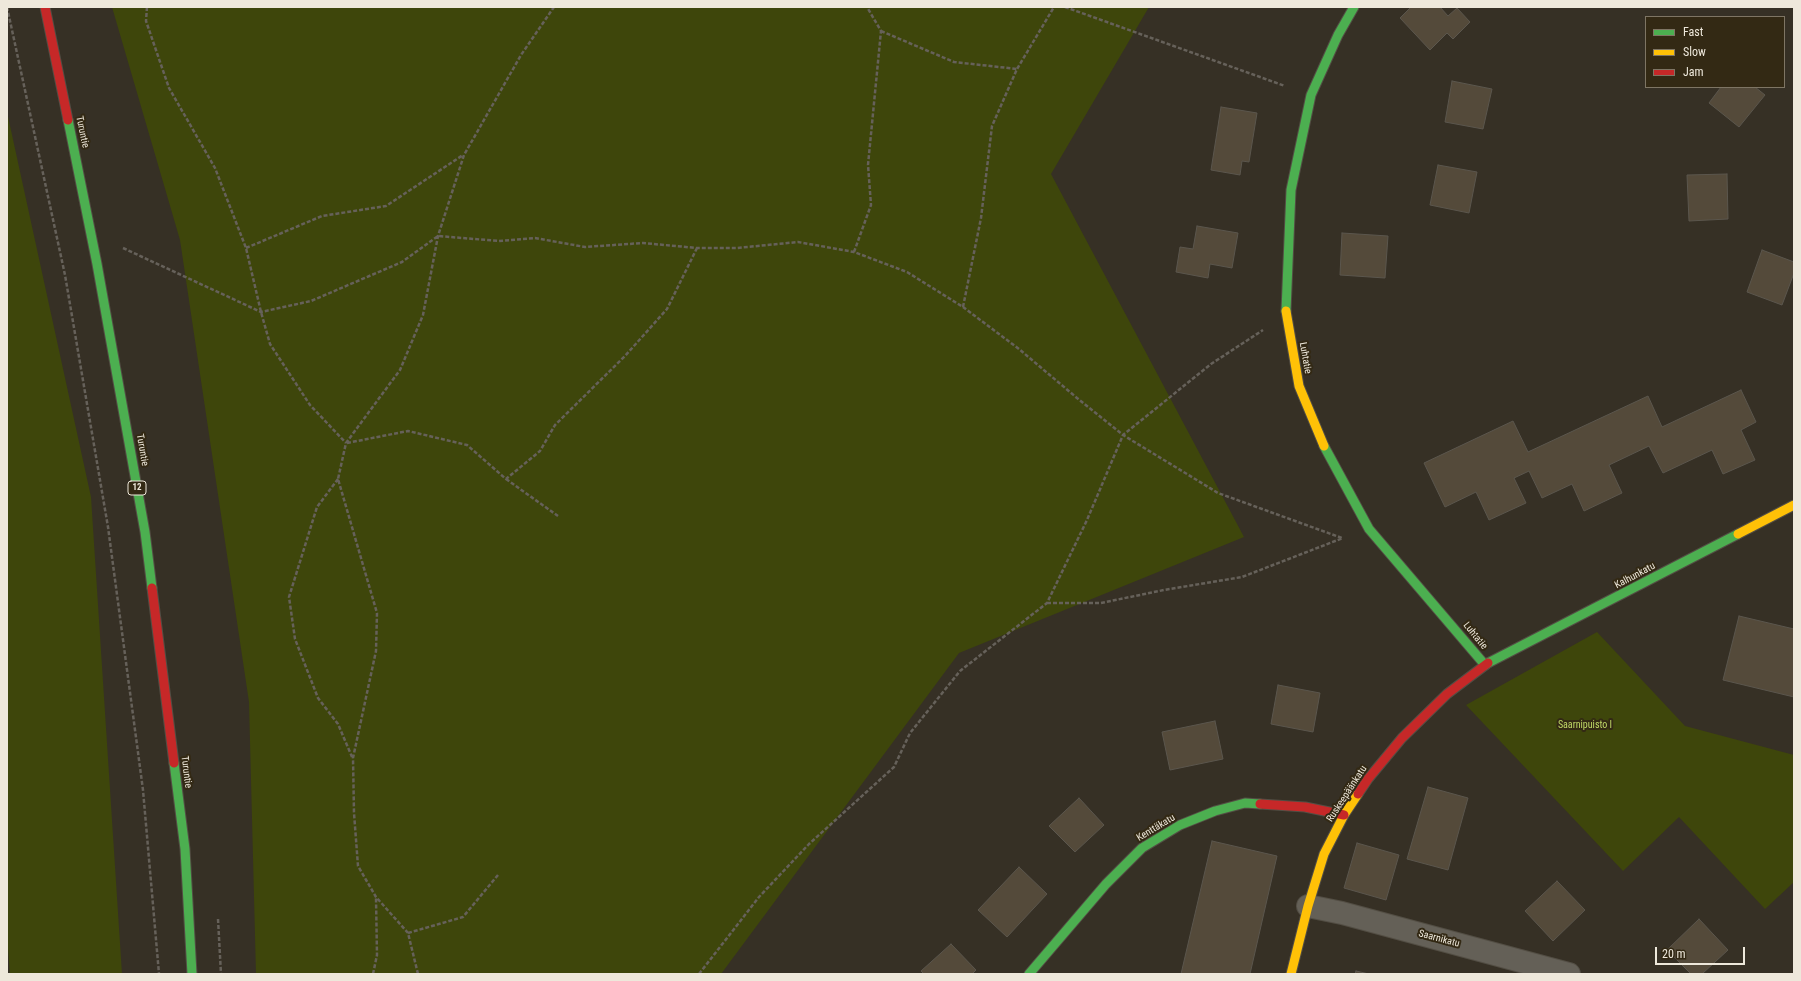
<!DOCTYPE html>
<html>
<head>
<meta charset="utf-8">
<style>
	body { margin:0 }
	#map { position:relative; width:1801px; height:981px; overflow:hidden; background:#363025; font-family:"Roboto Condensed",sans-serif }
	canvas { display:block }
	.frame { position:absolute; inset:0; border:8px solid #eee8db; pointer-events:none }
	.legend { position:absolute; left:1645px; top:16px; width:140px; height:72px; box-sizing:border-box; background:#332914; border:1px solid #7e7564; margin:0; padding:5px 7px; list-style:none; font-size:12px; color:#eee8db }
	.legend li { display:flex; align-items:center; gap:8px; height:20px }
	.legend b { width:20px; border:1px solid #7e7564 }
	.scale { position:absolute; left:1655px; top:947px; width:90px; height:18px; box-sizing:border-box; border:2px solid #eee8db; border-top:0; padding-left:5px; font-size:12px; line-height:14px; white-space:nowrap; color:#eee8db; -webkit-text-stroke:3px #332914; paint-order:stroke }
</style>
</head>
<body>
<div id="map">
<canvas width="1801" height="981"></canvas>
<div class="frame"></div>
<ul class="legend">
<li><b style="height:5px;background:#4caf50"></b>Fast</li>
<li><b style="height:5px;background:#ffc107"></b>Slow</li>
<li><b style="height:5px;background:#c62828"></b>Jam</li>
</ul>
<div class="scale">20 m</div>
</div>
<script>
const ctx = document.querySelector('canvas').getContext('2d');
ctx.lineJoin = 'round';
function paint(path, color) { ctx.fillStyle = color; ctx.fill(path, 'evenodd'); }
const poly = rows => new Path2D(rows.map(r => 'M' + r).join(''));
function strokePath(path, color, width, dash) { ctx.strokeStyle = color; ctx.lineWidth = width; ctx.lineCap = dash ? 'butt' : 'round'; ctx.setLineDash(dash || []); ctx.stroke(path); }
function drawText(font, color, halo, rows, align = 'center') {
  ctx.font = font + ' "Roboto Condensed",sans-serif'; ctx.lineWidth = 4; ctx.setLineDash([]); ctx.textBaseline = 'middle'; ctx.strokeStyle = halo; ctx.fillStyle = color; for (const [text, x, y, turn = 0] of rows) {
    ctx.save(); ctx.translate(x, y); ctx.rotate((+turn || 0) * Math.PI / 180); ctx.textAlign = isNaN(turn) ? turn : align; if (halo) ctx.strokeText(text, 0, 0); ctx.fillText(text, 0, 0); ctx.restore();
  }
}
paint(poly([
	[112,7,1149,7,1051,174,1244,537,959,653,721,974,256,974,249,702,180,240],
	[7,112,91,497,122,974,10,974,7,936],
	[1597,632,1685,726,1794,755,1794,882,1765,909,1679,817,1623,871,1466,705]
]), '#3e460b');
const building = poly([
	[1411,7,1440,7,1448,16,1457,8,1470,22,1453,39,1447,33,1430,50,1400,18,1411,7],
	[1452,81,1492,89,1483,129,1445,122,1452,81],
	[1721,87,1755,87,1765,95,1739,127,1709,103,1721,87],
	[1221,107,1257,113,1249,162,1242,161,1240,175,1211,170,1221,107],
	[1438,165,1477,172,1469,213,1430,205,1438,165],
	[1727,174,1728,219,1689,221,1687,175,1727,174],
	[1197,226,1238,233,1232,268,1210,264,1208,278,1176,272,1180,247,1193,249,1197,226],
	[1342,233,1388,236,1385,278,1340,275,1342,233],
	[1762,250,1794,262,1794,273,1782,305,1747,292,1762,250],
	[1741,390,1756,422,1741,430,1755,460,1723,474,1712,450,1663,473,1649,446,1609,465,1622,493,1584,511,1572,484,1542,498,1529,471,1514,478,1526,503,1489,520,1476,492,1445,507,1424,463,1513,421,1528,452,1648,396,1662,427,1741,390],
	[1739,616,1794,629,1794,697,1723,680,1739,616],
	[1278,685,1320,693,1313,732,1271,724,1278,685],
	[1215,721,1223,759,1170,770,1162,732,1215,721],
	[1428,787,1468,798,1448,870,1407,859,1428,787],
	[1079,798,1104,825,1075,852,1049,826,1079,798],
	[1212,841,1277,856,1250,974,1181,974,1212,841],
	[1357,843,1399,855,1386,900,1344,888,1357,843],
	[1019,867,1047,894,1007,937,978,910,1019,867],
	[1557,881,1585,910,1553,941,1525,911,1557,881],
	[1699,919,1728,950,1702,974,1691,974,1667,950,1699,919],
	[951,944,976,970,972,974,924,974,921,971,951,944],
	[1356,971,1369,974,1355,974,1356,971]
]);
paint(building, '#544a3a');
strokePath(building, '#5b564d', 1);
const street = poly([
	[1308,906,1342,913,1569,974]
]);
const fast = poly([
	[68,120,97,264,145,532,152,588],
	[1286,311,1291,190,1311,95,1338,35,1354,7],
	[1324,446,1369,529,1485,665],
	[1488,663,1738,534],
	[174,763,185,849,192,974],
	[1029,974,1106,884,1142,848,1180,825,1215,811,1245,803,1260,804]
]);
const slow = poly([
	[1286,311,1299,386,1324,446],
	[1738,534,1794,505],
	[1291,974,1308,906,1324,854,1344,815,1358,794]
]);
const jam = poly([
	[45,7,68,120],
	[152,588,174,763],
	[1358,794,1368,779,1402,738,1447,694,1488,663],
	[1260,804,1305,807,1344,815]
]);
strokePath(street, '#534e44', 24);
strokePath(fast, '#534e44', 11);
strokePath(slow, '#534e44', 11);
strokePath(jam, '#534e44', 11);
strokePath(poly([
	[7,7,65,275,108,527,143,790,159,974],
	[147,7,146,21,169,88,215,168,246,248,261,312,270,344,310,405,346,443],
	[1065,7,1285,86],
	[881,31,954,62,1017,69],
	[123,248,261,312,311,301,402,262,438,236,499,241,535,238,585,247,643,243,697,248,737,248,798,242,854,252,907,272,963,307,1019,349,1077,398,1123,435,1218,493,1342,538],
	[246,248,322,216,386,206,463,155],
	[854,252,871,205,868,165,881,31,867,7],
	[963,307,981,218,992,126,1017,69,1054,7],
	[347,443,408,431,467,445,506,479,540,451,555,425,625,356,667,309,697,248],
	[338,479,317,507,289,597,295,639,318,698,338,724,352,757],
	[506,479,558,516],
	[1047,603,1101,603,1164,590,1242,577,1343,538],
	[218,919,221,974],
	[408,933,463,917,498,875],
	[373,974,377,955,376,898],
	[418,974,408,933,376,897,358,866,354,813,353,758,376,651,377,613,338,479,346,443,400,370,423,315,438,236,464,155,521,55,554,7],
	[699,974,759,897,809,844,894,767,910,733,960,671,1047,603,1087,520,1123,435,1211,364,1263,330]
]), '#66615a', 2.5, [4, 2]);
strokePath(street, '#646057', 22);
strokePath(fast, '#4caf50', 9);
strokePath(slow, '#ffc107', 9);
strokePath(jam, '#c62828', 9);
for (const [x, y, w] of [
	[137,488,18]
]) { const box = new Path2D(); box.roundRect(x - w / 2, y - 7, w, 14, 3); ctx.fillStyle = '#332914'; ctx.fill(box); strokePath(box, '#eee8db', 1); }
drawText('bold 9px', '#eee8db', null, [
	["12",137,488]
]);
drawText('10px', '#eee8db', '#332914', [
	["Turuntie",82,132,78],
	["Luhtatie",1305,358,80],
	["Turuntie",142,450,80],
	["Kalhunkatu",1635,576,-28],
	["Luhtatie",1475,636,51],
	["Turuntie",186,772,83],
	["Ruskeepäänkatu",1347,794,-57],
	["Kenttäkatu",1156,828,-31],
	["Saarnikatu",1439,939,15]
]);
drawText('10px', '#c0d866', '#332914', [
	["Saarnipuisto I",1585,725]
]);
</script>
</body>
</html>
